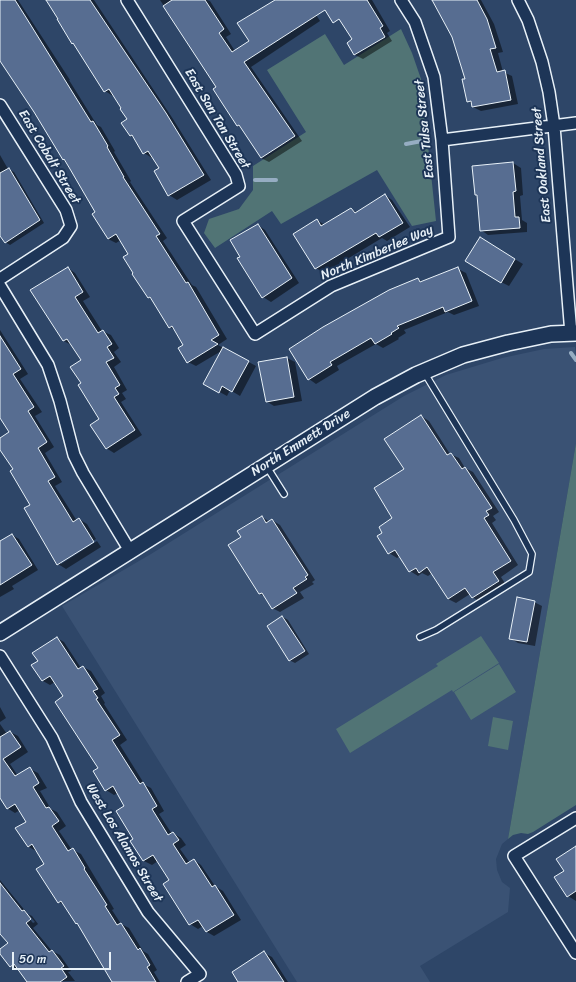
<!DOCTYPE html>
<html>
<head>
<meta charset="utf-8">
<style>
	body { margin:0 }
	#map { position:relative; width:576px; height:982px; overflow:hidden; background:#2e4668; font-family:Sriracha,sans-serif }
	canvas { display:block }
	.scale { position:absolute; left:12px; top:952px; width:99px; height:18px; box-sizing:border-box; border:2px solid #e8f1f8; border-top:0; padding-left:5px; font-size:12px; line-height:14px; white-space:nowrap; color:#e8f1f8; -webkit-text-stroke:3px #1d3557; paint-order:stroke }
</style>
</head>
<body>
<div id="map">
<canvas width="576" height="982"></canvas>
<div class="scale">50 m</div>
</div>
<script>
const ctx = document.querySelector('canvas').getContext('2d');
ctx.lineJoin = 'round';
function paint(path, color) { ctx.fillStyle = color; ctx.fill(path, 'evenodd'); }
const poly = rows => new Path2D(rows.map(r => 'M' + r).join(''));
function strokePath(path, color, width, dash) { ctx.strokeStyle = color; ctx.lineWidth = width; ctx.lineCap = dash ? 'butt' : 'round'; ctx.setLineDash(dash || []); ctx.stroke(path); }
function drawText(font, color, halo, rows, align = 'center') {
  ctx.font = font + ' Sriracha,sans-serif'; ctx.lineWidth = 4; ctx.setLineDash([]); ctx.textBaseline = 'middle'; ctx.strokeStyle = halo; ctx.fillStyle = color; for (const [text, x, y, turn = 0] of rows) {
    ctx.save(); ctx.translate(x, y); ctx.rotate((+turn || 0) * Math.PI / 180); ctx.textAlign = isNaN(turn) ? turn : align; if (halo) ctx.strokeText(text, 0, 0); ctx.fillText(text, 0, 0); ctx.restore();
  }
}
paint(poly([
	[575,347,576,357,576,443,508,839,502,844,496,859,497,870,502,882,510,888,508,912,420,966,430,982,297,982,62,606,151,554,404,396,446,375,502,358,544,349]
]), '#3a5274');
paint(poly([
	[401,29,412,53,421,79,436,221,412,226,377,170,281,224,272,211,215,248,204,233,209,219,239,209,253,190,253,166,306,132,267,70,325,34,344,65],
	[576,443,576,805,533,832,528,834,521,833,513,835,508,839],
	[481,636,499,663,453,692,452,690,350,753,336,729,438,666,436,664],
	[499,664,516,692,471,720,454,692],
	[493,717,513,721,508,750,488,746]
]), '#517475');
paint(poly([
	[0,0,18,0,70,80,69,80,97,125,101,127,115,151,114,152,131,181,130,182,167,238,163,241,192,285,196,287,227,339,218,345,256,366,240,396,230,390,227,396,205,384,223,350,196,366,188,362,184,345,175,330,170,327,153,300,148,297,129,254,121,240,116,243,108,239,96,212,66,161,63,159,35,111,0,59],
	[47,0,94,0,173,119,211,180,177,200,169,195,160,169,153,157,152,158,144,153,135,138,131,136,128,119,114,95,113,96,105,91,75,45,73,43,60,19],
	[160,0,207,0,210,1,231,34,226,37,235,51,250,42,277,0,307,0,320,21,251,67,302,141,269,162,261,158,243,128,238,126,218,87],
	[327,0,372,0,390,31,387,33,392,41,363,59,355,55,348,43,353,40,342,21,338,19],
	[432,0,481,0,494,24,503,52,498,53,503,72,512,76,518,104,481,111,473,107,472,104,468,101,466,79,453,37],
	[0,155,8,169,14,172,44,223,10,245,5,242,0,234],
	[513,163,521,168,523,195,520,196,522,220,527,223,527,232,488,235,481,230,478,196,476,195],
	[385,195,392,200,410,227,387,241,382,238,324,273,316,268,317,220,325,225,351,209,358,213],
	[258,225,265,230,299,283,271,302,263,297,241,257],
	[488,243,523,264,509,286,501,282],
	[68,268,75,273,90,297,83,301,102,331,111,335,119,348,114,352,121,362,114,367,127,390,122,393,126,399,121,402,142,435,114,453,106,448,100,420,82,384,82,360,71,345,64,341],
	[458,269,466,273,479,306,454,315,448,312,404,330,406,333,398,338,399,339,383,348,376,344,337,366,339,370,316,384,309,379,418,279,423,282],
	[0,330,28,374,20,379,42,412,35,416,54,447,45,453,62,482,55,486,77,521,79,519,87,524,96,539,61,562,61,564,97,541,101,547,66,569,58,564,14,469,0,448,0,439,10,432,0,416],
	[287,358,295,362,302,401,274,406,266,401,260,362],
	[421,416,429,421,450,454,459,458,465,468,473,472,499,512,493,516,496,520,492,523,518,565,501,577,506,585,480,602,472,597,470,594,456,603,448,599,432,573,428,576,422,573,418,576,410,571,400,556,397,558,389,553,384,533,394,518,405,470],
	[262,517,270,522,272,520,280,525,315,580,312,582,314,584,300,592,304,598,280,612,272,608,266,597,260,594,242,537],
	[12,535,19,539,38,570,12,586,14,589,0,597,0,548],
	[534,602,542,606,535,646,518,643,510,638],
	[283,617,288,620,309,654,295,663,289,660],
	[57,638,64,642,81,668,83,667,91,671,105,693,101,696,105,703,104,704,127,740,120,745,145,785,151,788,164,811,159,814,172,834,173,833,181,838,186,845,180,849,190,863,194,860,201,865,215,886,223,891,241,920,214,936,207,932,203,926,198,929,190,924,170,880,158,861,152,865,144,861,132,842,135,840,126,806,118,793,114,795,106,790,94,771,99,768,65,696,55,682,50,685,43,681,39,661],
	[0,707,6,718,0,722],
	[0,724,7,734,10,732,18,736,28,752,10,764,18,776,30,769,38,773,47,788,40,791,51,809,57,812,66,826,59,831,72,850,73,850,81,854,114,909,112,910,121,924,129,928,143,951,148,954,157,970,154,972,160,982,114,982,79,924,66,906,59,902,46,864,36,851,29,847,17,829,27,822,20,810,15,813,7,808,0,796],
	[576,848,576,901,568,896,565,871],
	[0,880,27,913,24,913,33,923,35,922,28,914,32,916,38,924,33,928,52,951,60,955,71,971,68,972,75,981,28,982,19,970,11,966,0,952,0,950,9,943,0,932],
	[264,953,272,957,288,982,239,982]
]), '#0007');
strokePath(poly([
	[406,144,427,140],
	[255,180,276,180],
	[571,353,576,360]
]), '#96adc2', 4);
const building = poly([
	[0,0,15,0,27,19,91,122,93,121,108,146,107,147,124,177,123,177,160,234,156,236,186,283,188,282,219,335,211,340,218,344,187,363,178,348,183,345,172,326,169,328,150,297,148,298,132,274,133,273,123,257,128,254,116,234,108,239,92,214,95,212,70,169,64,159,63,160,34,112,0,61,0,0],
	[46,0,90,0,166,113,204,175,168,196,154,171,159,168,148,151,143,154,132,135,130,136,121,123,127,119,120,109,121,108,109,89,104,92,73,43,72,44,57,19,58,19,46,0],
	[172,0,205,0,224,29,219,33,232,52,249,41,237,23,275,0,367,0,383,26,380,28,385,37,354,55,347,43,352,39,339,19,333,23,325,10,244,62,295,136,261,158,239,125,237,126,222,103,213,89,216,87,163,6,172,0],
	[432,0,477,0,487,19,496,48,490,49,497,72,505,70,511,100,472,107,471,101,467,102,462,79,465,79,452,37,432,0],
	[513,162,516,191,513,192,515,217,519,217,520,228,480,231,477,195,475,195,472,166,513,162],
	[9,168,40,220,5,243,0,236,0,173,9,168],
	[385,194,403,223,379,237,376,233,315,269,293,234,317,219,321,226,351,208,355,213,385,194],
	[258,224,292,278,262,298,237,258,240,257,230,240,258,224],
	[480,237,515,259,501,283,465,261,480,237],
	[68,267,83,292,75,297,98,333,103,330,112,344,107,347,114,358,106,362,120,385,115,388,119,394,114,397,135,430,106,449,90,425,99,419,78,385,81,383,70,367,81,360,67,339,63,341,30,290,68,267],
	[458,267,472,301,445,312,443,307,397,326,399,328,391,333,392,334,375,344,371,338,330,362,332,365,308,380,289,349,323,327,389,290,418,278,420,282,458,267],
	[0,336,21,369,13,374,34,407,28,411,47,442,38,448,55,477,48,481,73,522,79,518,94,542,57,565,24,508,30,505,10,471,13,469,0,450,0,438,9,432,0,418,0,336],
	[223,347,249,361,232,392,222,386,219,393,203,384,223,347],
	[287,357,294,397,266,402,258,362,287,357],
	[421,415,447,455,451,453,462,469,465,467,492,508,486,511,489,515,484,518,511,561,493,572,499,581,472,598,465,588,448,599,427,567,419,573,416,568,409,572,395,550,388,554,377,536,382,533,379,527,392,518,374,488,404,469,384,439,421,415],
	[262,516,266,523,272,519,308,575,305,577,307,579,293,588,297,593,272,609,262,593,259,594,228,545,241,537,237,531,262,516],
	[12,534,32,565,0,585,0,541,12,534],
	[517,597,535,601,527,642,509,639,517,597],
	[282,616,305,651,289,661,267,626,282,616],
	[57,637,78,669,83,666,98,689,93,691,98,698,96,699,120,735,112,740,140,784,143,782,157,806,152,809,168,835,173,832,179,840,173,844,186,864,194,859,212,887,215,885,234,915,206,932,198,920,189,925,163,884,169,880,153,855,143,861,130,841,133,839,116,811,124,806,113,786,105,791,93,771,98,768,55,702,63,696,50,676,42,681,31,665,38,661,32,653,57,637],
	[10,731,21,747,3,759,15,776,30,767,39,783,33,787,46,808,49,807,59,821,52,826,68,851,73,848,85,868,84,869,107,905,105,906,117,925,121,923,138,950,140,948,150,965,147,967,156,982,112,982,77,923,76,924,61,901,58,903,36,869,44,864,32,844,28,847,15,828,26,822,15,804,7,809,0,798,0,737,10,731],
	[576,846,576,891,567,897,554,877,564,871,556,859,576,846],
	[0,883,22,911,24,910,31,919,26,923,49,952,52,950,64,966,61,968,67,977,60,982,27,982,14,964,10,967,0,954,0,949,8,943,0,934,0,883],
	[264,951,284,982,238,982,232,972,264,951]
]);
paint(building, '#576d91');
strokePath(building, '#e8f1f8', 1);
const lane = poly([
	[267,467,284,494],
	[420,637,436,630,529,572,532,554,514,520,424,372]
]);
const street = poly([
	[127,0,236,175,239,186,183,221,255,334,331,286,449,237,442,140,434,77,415,22,401,0],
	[518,0,528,20,542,62,549,92,554,126,571,334],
	[0,105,66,210,71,226,63,238,0,279],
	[442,140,576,123],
	[0,286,48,365,60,401,74,455,83,473,130,551],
	[0,656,52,738,81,802,148,912,200,974,187,982],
	[576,818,514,856,576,953]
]);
const secondary = poly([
	[0,633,375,397,416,375,463,355,508,343,551,334,576,333]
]);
strokePath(lane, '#e8f1f8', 8);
strokePath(street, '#e8f1f8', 14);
strokePath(secondary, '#e8f1f8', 18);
strokePath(lane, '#1d3557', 5.5);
strokePath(street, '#1d3557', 11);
strokePath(secondary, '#1d3557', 15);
drawText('13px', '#e8f1f8', '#1d3557', [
	["East San Tan Street",217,119,59],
	["East Tulsa Street",425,129,-96],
	["East Cobalt Street",49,157,59],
	["East Oakland Street",542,165,-95],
	["North Kimberlee Way",377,253,-23],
	["North Emmett Drive",301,443,-32],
	["West Los Alamos Street",124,843,59]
]);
</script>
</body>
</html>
